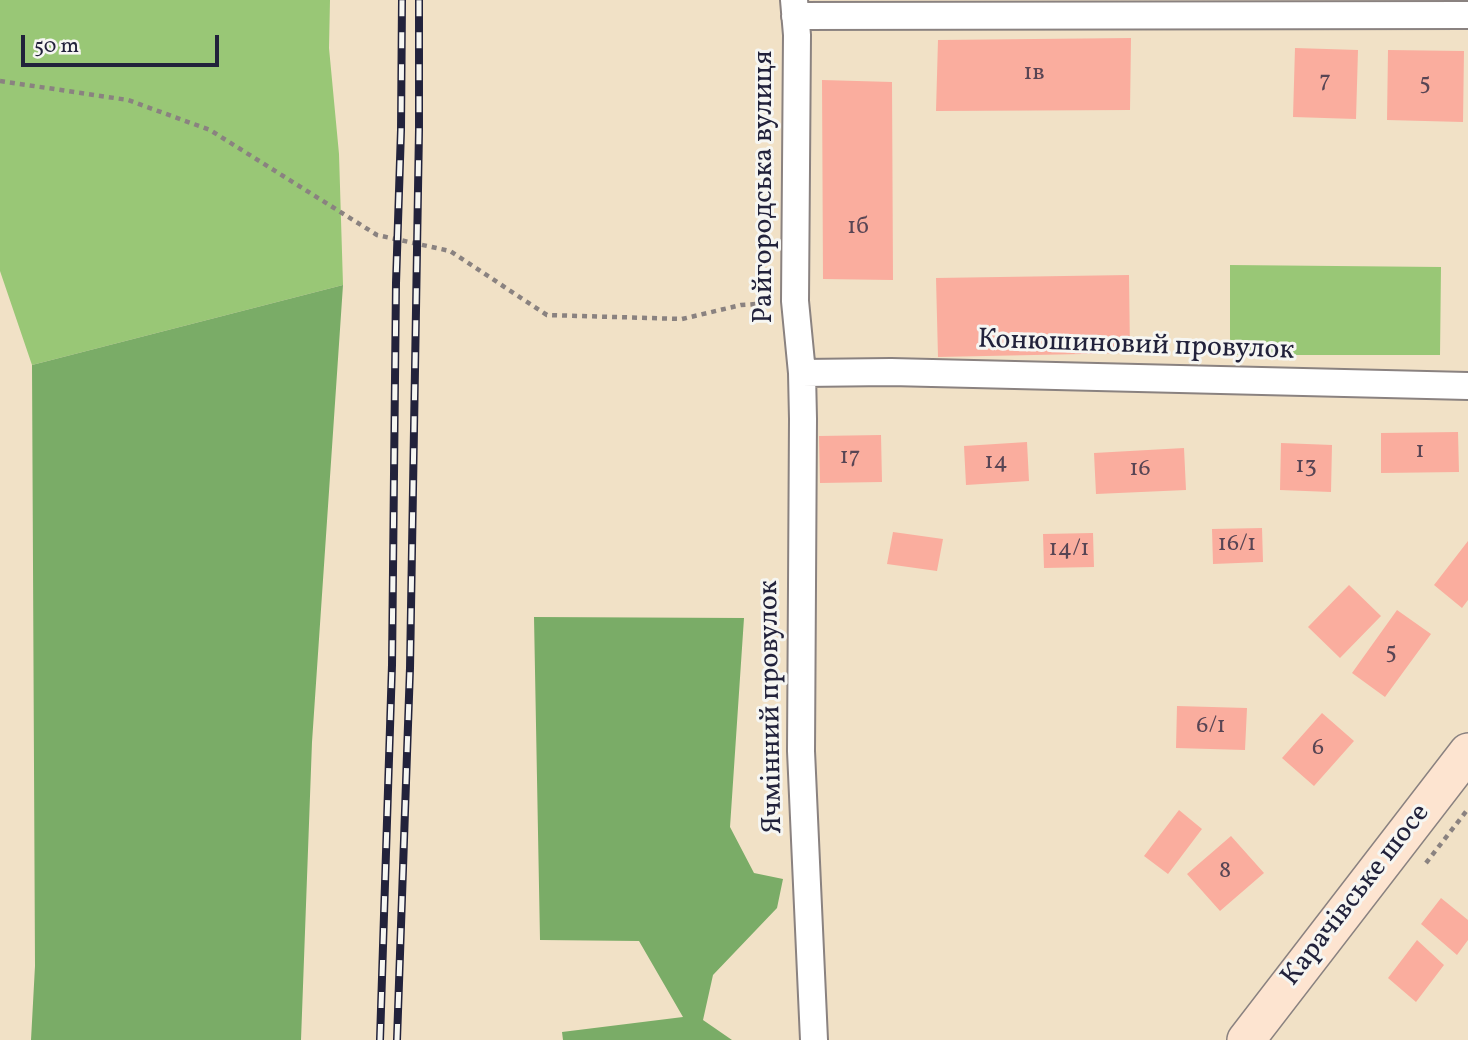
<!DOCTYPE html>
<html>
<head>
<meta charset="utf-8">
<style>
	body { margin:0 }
	#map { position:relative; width:1468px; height:1040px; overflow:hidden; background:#f1e1c6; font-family:Vollkorn,serif }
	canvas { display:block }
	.scale { position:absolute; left:21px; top:35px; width:198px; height:32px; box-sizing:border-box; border:4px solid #22223b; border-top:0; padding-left:9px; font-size:21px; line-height:24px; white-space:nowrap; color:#22223b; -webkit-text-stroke:5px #f6f6f2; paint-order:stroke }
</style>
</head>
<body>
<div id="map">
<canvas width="1468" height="1040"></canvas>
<div class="scale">50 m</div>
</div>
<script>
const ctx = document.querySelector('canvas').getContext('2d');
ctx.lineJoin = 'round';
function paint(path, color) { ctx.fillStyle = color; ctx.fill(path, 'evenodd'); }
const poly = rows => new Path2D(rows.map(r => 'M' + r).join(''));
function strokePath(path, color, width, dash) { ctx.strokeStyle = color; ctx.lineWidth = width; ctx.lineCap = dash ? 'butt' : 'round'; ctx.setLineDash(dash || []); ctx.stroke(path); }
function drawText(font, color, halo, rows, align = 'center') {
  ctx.font = font + ' Vollkorn,serif'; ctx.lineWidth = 6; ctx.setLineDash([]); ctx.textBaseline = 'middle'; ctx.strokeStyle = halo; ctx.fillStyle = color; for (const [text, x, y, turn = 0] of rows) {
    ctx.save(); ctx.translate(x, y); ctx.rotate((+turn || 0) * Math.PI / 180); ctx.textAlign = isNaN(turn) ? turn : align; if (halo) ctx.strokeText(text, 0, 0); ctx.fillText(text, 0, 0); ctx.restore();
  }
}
paint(poly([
	[0,0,330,0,329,48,339,154,343,285,32,365,0,271],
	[1230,265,1441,267,1440,355,1230,355]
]), '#99c776');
paint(poly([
	[343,285,312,742,301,1040,31,1040,35,966,32,365],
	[534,617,744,618,730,827,754,873,783,879,777,908,713,975,703,1020,732,1040,563,1040,562,1032,683,1017,639,941,540,940]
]), '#7aac67');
paint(poly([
	[1131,38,1130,110,936,111,938,40],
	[1295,48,1358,50,1356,119,1293,117],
	[1388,50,1464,51,1463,122,1387,120],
	[822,80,892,82,893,280,823,279],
	[1129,275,1130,353,938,357,936,278],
	[1458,432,1459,472,1381,473,1381,433],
	[881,435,882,482,820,483,819,436],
	[1027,442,1029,481,966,485,964,446],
	[1281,443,1332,445,1331,492,1280,490],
	[1184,448,1186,490,1096,494,1094,453],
	[1262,528,1263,562,1213,564,1212,529],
	[893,532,943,539,937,571,887,564],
	[1093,533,1094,567,1044,568,1043,534],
	[1468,541,1468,600,1462,608,1434,585],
	[1349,585,1381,616,1340,658,1308,627],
	[1397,610,1431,634,1385,697,1352,673],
	[1177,706,1247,708,1245,750,1176,748],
	[1322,713,1354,741,1314,786,1282,758],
	[1179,810,1202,829,1168,874,1144,856],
	[1231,836,1264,873,1220,911,1187,874],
	[1441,898,1468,920,1468,940,1457,955,1421,924],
	[1417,940,1444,965,1416,1002,1388,978]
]), '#faad9e');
const minor = poly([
	[794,0,797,35,795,301,802,373,803,419,801,751,814,1040],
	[795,16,1468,15],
	[802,373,891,372,1468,386]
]);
const secondary = poly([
	[1246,1040,1468,752]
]);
strokePath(minor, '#8a8280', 30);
strokePath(secondary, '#8a8280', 40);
strokePath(poly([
	[0,81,128,100,210,130,377,235,450,251,547,315,682,319,741,305,772,303],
	[1426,863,1468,809]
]), '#8a8280', 4.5, [5, 5]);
strokePath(minor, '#fff', 26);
strokePath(secondary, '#fde4d0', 37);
const rail = poly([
	[380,1040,392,665,396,283,401,130,402,0],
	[397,1040,410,668,419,130,419,0]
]);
strokePath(rail, '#22223b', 8);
strokePath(rail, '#f6f6f2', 5, [16]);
drawText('24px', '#584554', null, [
	["1в",1034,75],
	["7",1325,83],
	["5",1425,85],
	["1б",858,229],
	["1",1420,453],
	["17",850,459],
	["14",996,464],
	["13",1306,468],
	["16",1140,471],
	["16/1",1237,546],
	["14/1",1069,551],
	["5",1391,654],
	["6/1",1211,728],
	["6",1318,750],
	["8",1225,873]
]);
drawText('28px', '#22223b', '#f6f6f2', [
	["Райгородська вулиця",766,187,-90],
	["Конюшиновий провулок",1136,347,2],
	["Ячмінний провулок",773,707,-91],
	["Карачівське шосе",1357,896,-52]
]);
</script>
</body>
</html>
